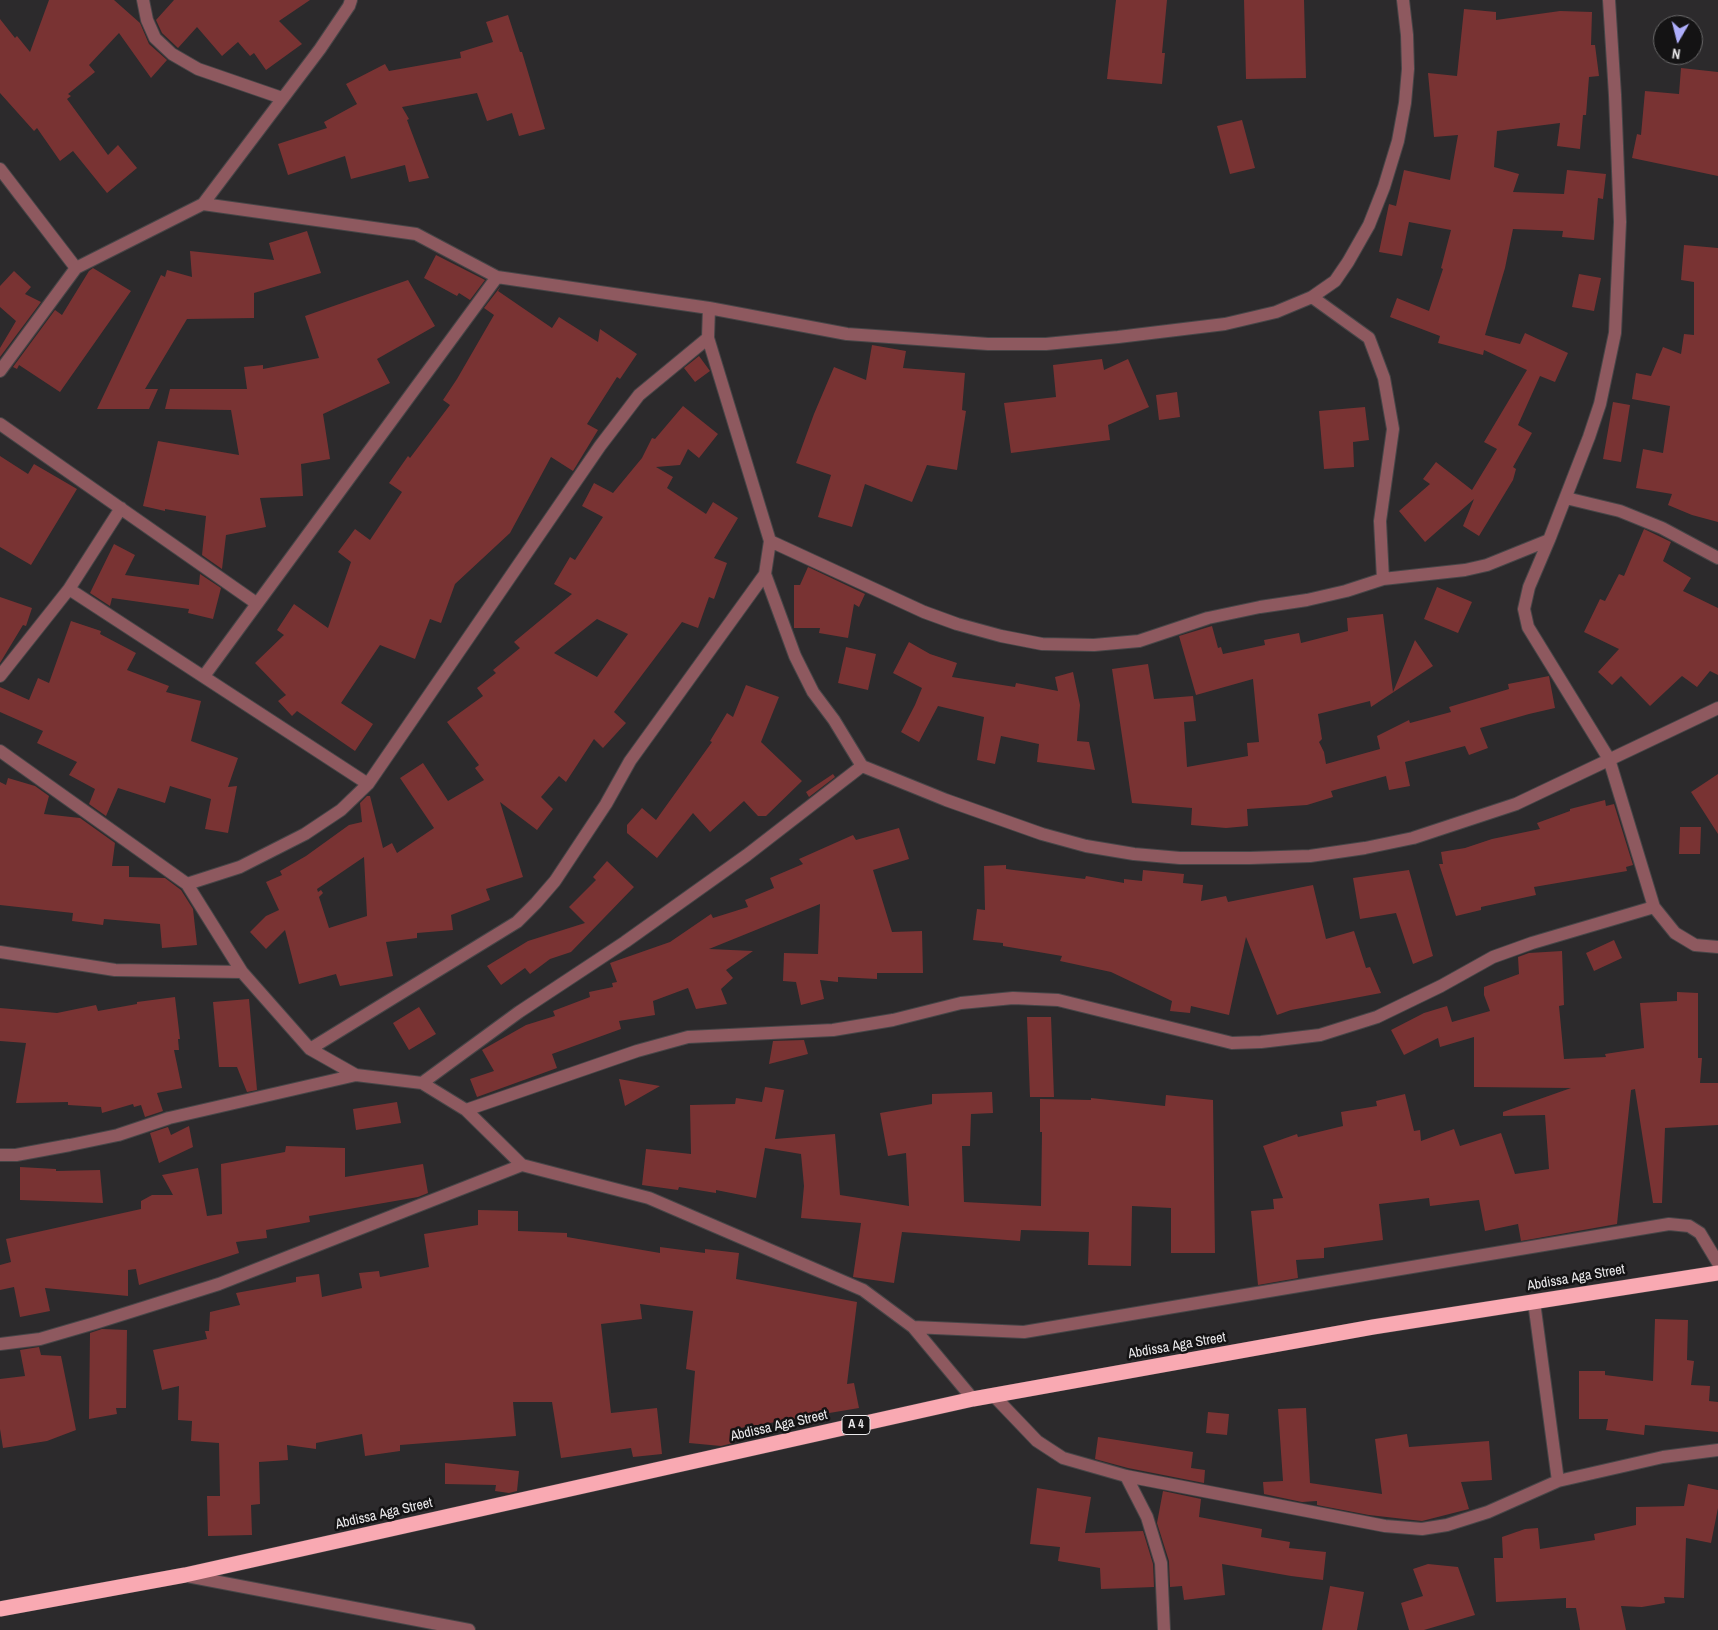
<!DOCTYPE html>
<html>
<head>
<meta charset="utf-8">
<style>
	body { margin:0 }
	#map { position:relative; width:1718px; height:1630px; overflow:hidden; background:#2c2a2c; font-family:"Archivo Narrow",sans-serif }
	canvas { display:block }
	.north { position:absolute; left:1653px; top:15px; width:50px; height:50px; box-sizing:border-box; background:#141314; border:1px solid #6a696a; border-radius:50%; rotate:188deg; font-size:14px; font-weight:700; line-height:20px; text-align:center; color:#eae9eb }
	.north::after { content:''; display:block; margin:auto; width:18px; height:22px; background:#aeaefb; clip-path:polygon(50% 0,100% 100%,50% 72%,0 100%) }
</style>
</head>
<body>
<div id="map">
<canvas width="1718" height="1630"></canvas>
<div class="north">N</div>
</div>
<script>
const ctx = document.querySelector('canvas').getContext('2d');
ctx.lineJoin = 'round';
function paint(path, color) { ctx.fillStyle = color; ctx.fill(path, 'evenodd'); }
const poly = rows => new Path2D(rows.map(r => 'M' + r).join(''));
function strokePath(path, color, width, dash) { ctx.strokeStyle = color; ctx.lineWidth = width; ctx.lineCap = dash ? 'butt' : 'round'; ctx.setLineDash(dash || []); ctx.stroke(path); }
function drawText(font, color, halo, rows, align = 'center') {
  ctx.font = font + ' "Archivo Narrow",sans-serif'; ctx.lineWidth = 5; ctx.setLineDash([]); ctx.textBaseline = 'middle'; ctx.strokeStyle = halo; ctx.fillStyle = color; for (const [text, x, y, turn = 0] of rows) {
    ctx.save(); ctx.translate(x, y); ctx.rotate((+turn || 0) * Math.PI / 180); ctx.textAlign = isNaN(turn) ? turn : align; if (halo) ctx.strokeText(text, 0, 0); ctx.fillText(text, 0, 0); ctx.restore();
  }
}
paint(poly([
	[49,0,114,0,140,23,149,44,167,60,151,78,119,33,89,65,95,72,68,94,71,96,67,99,108,155,118,145,137,168,107,193,73,151,60,161,37,128,34,131,0,93,0,19,15,38,17,36,30,52],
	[174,0,310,0,279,21,302,44,266,70,254,53,250,56,238,42,222,56,197,27,178,48,162,33,156,20],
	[1116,0,1167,0,1162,53,1165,53,1162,84,1107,79],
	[1244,0,1304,0,1306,78,1246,79],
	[1464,9,1496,12,1496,20,1560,11,1592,12,1591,45,1595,45,1599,76,1589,77,1586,115,1583,115,1580,149,1557,146,1560,123,1497,131,1494,167,1519,174,1513,192,1564,194,1567,170,1606,174,1603,199,1598,198,1594,240,1562,237,1563,231,1513,229,1505,268,1485,335,1520,344,1525,333,1568,353,1555,382,1540,376,1518,425,1532,433,1513,467,1516,469,1513,480,1479,536,1463,526,1474,499,1425,542,1399,511,1430,484,1423,479,1436,462,1472,490,1497,449,1484,442,1527,370,1484,350,1483,355,1438,343,1440,336,1390,317,1397,298,1429,311,1443,269,1441,268,1451,230,1409,222,1402,256,1379,252,1389,204,1396,206,1404,170,1450,180,1458,135,1434,137,1428,73,1457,76],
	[508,15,520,52,522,52,545,129,519,136,512,113,487,121,477,93,402,107,409,119,407,120,429,178,409,182,405,165,351,179,345,156,288,175,278,144,327,128,324,122,357,104,346,84,385,64,389,71,461,58,460,52,493,42,486,22],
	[1681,68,1718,72,1718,176,1632,158,1637,134,1641,135,1645,91,1679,94],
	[1242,120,1255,168,1230,174,1217,126],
	[307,231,321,273,254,293,254,318,187,319,145,389,158,389,149,409,97,409,161,275,165,277,167,270,192,277,190,251,274,260,269,243],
	[1684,245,1718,248,1718,522,1692,515,1668,505,1672,494,1636,488,1643,449,1663,453,1670,406,1632,399,1636,373,1651,376,1663,347,1681,354,1684,334,1694,335,1694,282,1681,280],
	[436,255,485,280,470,300,459,293,457,296,424,278],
	[93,268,131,291,60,392,19,365,17,369,13,367,55,310,62,315,89,271],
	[14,271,31,287,25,294,41,302,0,357,0,348,16,321,0,307,0,286],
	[1579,274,1601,278,1594,311,1572,307],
	[408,280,435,326,377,359,390,383,323,414,330,459,301,464,303,496,260,498,266,527,226,535,222,569,202,555,206,516,165,509,165,511,143,506,158,441,239,455,231,410,165,409,170,389,247,389,244,367,263,365,263,369,319,358,305,316],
	[501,286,498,291,552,328,559,317,598,342,600,329,637,354,620,379,617,377,587,424,598,430,573,471,551,457,510,533,455,584,441,623,430,619,415,659,380,645,341,703,373,724,355,751,297,711,292,716,278,701,286,695,255,663,284,635,277,630,294,604,328,628,351,562,338,552,355,529,370,540,402,492,389,483,408,456,410,458,450,405,443,400,457,379,494,315,484,308],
	[872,345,906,351,903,368,965,373,962,410,966,411,957,470,927,465,912,502,865,484,852,527,818,517,831,475,796,463,814,414,834,367,866,380],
	[699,356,710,371,695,382,684,368],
	[1102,359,1104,370,1128,359,1149,407,1108,425,1110,440,1011,453,1004,403,1056,397,1053,365],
	[1177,392,1180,417,1159,420,1156,395],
	[1613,402,1630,405,1621,462,1603,459],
	[683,406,718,434,699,458,688,449,680,465,656,467,673,477,667,488,706,514,713,502,738,518,714,558,727,563,714,599,709,597,698,628,682,622,614,712,626,723,603,748,594,739,566,782,559,776,541,797,553,809,537,830,500,802,523,877,486,889,490,900,451,915,453,930,417,933,417,938,386,942,393,976,340,986,336,974,299,984,285,930,266,949,250,932,266,916,279,910,266,882,282,875,280,871,306,856,349,825,362,822,360,803,367,796,370,796,383,848,392,843,397,853,434,828,400,778,423,763,448,801,484,780,475,768,479,765,447,722,483,696,477,688,496,673,493,670,520,648,514,642,572,594,554,584,570,557,575,560,603,517,582,506,594,483,613,493,642,458,652,438,655,439],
	[597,619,628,634,597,677,554,653],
	[364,857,367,916,329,928,319,897,323,893,321,890,318,892,317,889],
	[1365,407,1369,440,1353,442,1354,467,1324,469,1319,411],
	[0,456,28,474,34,464,77,489,31,565,0,547],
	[1644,529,1671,542,1663,561,1691,578,1683,591,1718,608,1718,675,1710,671,1697,687,1682,676,1650,706,1621,676,1612,685,1598,672,1619,649,1584,632,1600,599,1605,601,1619,574,1624,576],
	[114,544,135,555,125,575,199,585,200,574,221,588,213,619,188,613,189,609,112,598,110,606,90,593],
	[808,567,865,594,859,607,854,604,848,638,819,633,820,628,794,628,794,585,800,585],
	[1437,587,1472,602,1458,633,1424,619],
	[0,597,32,608,26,626,23,625,0,663],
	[1383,614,1393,692,1415,640,1433,666,1371,707,1370,701,1318,714,1322,739,1319,742,1324,752,1326,764,1380,749,1377,736,1409,720,1410,723,1451,712,1449,707,1509,689,1508,684,1549,676,1555,708,1529,714,1480,728,1488,748,1469,755,1465,746,1405,762,1410,786,1389,790,1386,776,1331,791,1333,797,1307,805,1247,809,1248,826,1226,828,1191,825,1192,808,1132,803,1112,669,1148,664,1154,699,1193,696,1196,721,1184,722,1187,767,1248,756,1247,743,1259,742,1253,679,1196,695,1179,636,1212,626,1218,648,1221,647,1223,654,1265,645,1264,640,1299,633,1301,643,1348,631,1347,618],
	[71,621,101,631,100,634,136,653,127,670,169,686,166,692,201,701,191,741,238,758,228,787,237,786,228,833,205,829,211,799,170,786,165,803,118,788,106,816,89,804,95,789,69,775,77,762,37,743,43,731,0,712,0,687,29,700,38,678,49,683],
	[909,642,930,654,957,663,952,677,1015,687,1016,683,1058,691,1055,677,1073,672,1080,705,1077,741,1089,742,1095,770,1037,762,1039,744,1001,736,995,764,977,760,984,717,938,706,919,742,901,732,915,705,922,688,893,673],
	[846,647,876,654,868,690,838,683],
	[746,685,779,697,761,742,802,781,766,816,758,816,744,801,710,832,693,813,657,858,627,833,627,825,642,808,656,820,712,742,710,741,727,713,733,717],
	[833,774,835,777,809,797,806,792],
	[1718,774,1718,834,1691,792],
	[8,778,35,786,49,796,44,814,80,818,115,843,112,866,129,866,129,877,165,878,181,890,193,909,197,945,162,948,160,924,104,919,103,925,72,921,73,913,0,905,0,782,6,785],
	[1605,800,1606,806,1614,804,1633,865,1626,867,1627,871,1534,887,1536,895,1481,907,1481,910,1456,916,1439,864,1443,864,1441,852,1465,848,1492,839,1540,829,1537,823,1570,811,1570,809],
	[1680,827,1701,827,1700,854,1679,854],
	[899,828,909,859,873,870,892,932,922,931,923,973,877,973,877,979,838,977,838,982,820,980,824,999,801,1005,796,982,783,981,784,953,818,954,820,904,709,949,753,951,726,970,733,978,721,989,727,1004,696,1009,688,988,653,1001,655,1015,619,1021,621,1029,552,1054,557,1068,477,1097,470,1079,494,1071,482,1050,526,1025,555,1016,553,1011,590,997,589,992,613,987,612,983,617,982,610,963,670,942,711,914,713,918,748,907,745,900,774,888,770,878,803,864,799,859,853,835,856,840],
	[607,861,634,887,571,952,550,959,530,974,525,968,501,985,487,966,528,941,585,923,569,907,596,880,593,877],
	[1006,865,1006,869,1085,879,1086,876,1124,883,1124,879,1142,881,1143,870,1184,874,1183,883,1203,885,1201,901,1226,896,1228,902,1313,885,1326,939,1354,931,1366,968,1370,967,1381,993,1291,1010,1277,1015,1246,937,1229,1015,1191,1006,1190,1013,1170,1011,1172,1001,1111,972,1060,961,1062,956,1003,946,1003,943,973,940,977,909,985,910,984,866],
	[1409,870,1433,956,1413,964,1396,913,1360,919,1353,878],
	[1614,940,1622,958,1594,971,1586,953],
	[1562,951,1564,1005,1559,1006,1564,1059,1606,1057,1605,1054,1644,1048,1640,1003,1677,1001,1677,992,1698,993,1698,1058,1702,1058,1700,1083,1718,1083,1718,1125,1665,1128,1662,1203,1653,1203,1635,1089,1631,1090,1617,1224,1521,1241,1518,1224,1485,1231,1479,1200,1430,1206,1429,1198,1379,1204,1383,1240,1324,1248,1324,1258,1296,1260,1298,1278,1258,1285,1251,1211,1274,1209,1273,1199,1283,1198,1263,1146,1297,1134,1298,1137,1343,1126,1341,1112,1377,1106,1376,1101,1405,1094,1414,1131,1420,1130,1421,1141,1454,1129,1460,1146,1501,1133,1515,1174,1549,1169,1545,1115,1503,1116,1503,1112,1571,1088,1474,1087,1474,1037,1440,1047,1438,1038,1404,1055,1391,1030,1424,1013,1447,1006,1452,1022,1490,1011,1484,995,1484,987,1519,974,1518,957,1529,953],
	[175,997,180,1039,178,1039,179,1050,174,1050,182,1088,157,1093,163,1111,145,1117,141,1105,134,1107,133,1104,102,1113,101,1107,68,1105,68,1102,16,1103,26,1043,0,1041,0,1008,57,1013,96,1005,98,1011,137,1004,137,1002],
	[249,999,257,1090,247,1092,237,1067,219,1067,213,1002],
	[419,1007,436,1034,409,1050,393,1023],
	[1027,1017,1051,1017,1054,1097,1030,1097],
	[804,1040,808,1054,769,1064,773,1041],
	[619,1079,660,1086,625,1106],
	[765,1087,784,1090,775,1139,835,1134,840,1195,909,1206,906,1153,888,1156,880,1113,932,1104,932,1094,992,1092,993,1113,971,1114,970,1146,962,1146,964,1202,1041,1206,1042,1132,1040,1132,1040,1099,1091,1100,1091,1098,1165,1106,1166,1095,1213,1100,1215,1253,1171,1253,1171,1208,1132,1206,1131,1266,1088,1265,1089,1232,1021,1230,1020,1241,902,1232,894,1283,853,1277,861,1223,801,1218,804,1186,801,1154,765,1148,756,1198,716,1190,716,1193,679,1187,678,1190,642,1185,646,1149,691,1154,690,1105,735,1104,736,1098,762,1102],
	[397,1102,401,1123,356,1130,353,1109],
	[189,1126,193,1147,159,1163,150,1133,168,1127,171,1135],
	[286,1146,345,1148,345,1177,423,1164,428,1193,418,1197,309,1216,310,1222,266,1230,267,1238,236,1242,239,1253,139,1285,136,1269,128,1270,128,1296,45,1288,50,1311,20,1317,14,1287,0,1290,0,1265,11,1262,6,1239,141,1209,141,1201,152,1195,173,1195,162,1175,198,1168,207,1216,222,1214,221,1164,285,1152],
	[20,1167,56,1169,56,1171,100,1170,103,1203,20,1200],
	[478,1210,518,1211,518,1231,567,1233,567,1237,660,1253,660,1247,705,1253,705,1249,739,1253,736,1279,857,1302,847,1384,854,1383,859,1408,734,1429,733,1443,721,1446,689,1443,695,1371,686,1369,693,1311,640,1304,642,1319,601,1324,611,1413,657,1408,662,1454,633,1457,631,1448,561,1458,552,1402,513,1402,516,1436,400,1445,400,1451,365,1456,362,1434,316,1443,316,1449,287,1445,288,1460,259,1462,260,1504,251,1505,252,1535,208,1536,207,1496,220,1496,219,1443,191,1441,192,1421,178,1420,179,1386,162,1390,153,1350,207,1339,205,1331,209,1331,210,1312,240,1305,236,1293,296,1282,296,1277,319,1274,322,1297,362,1288,359,1273,379,1271,380,1277,429,1267,424,1234,478,1225],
	[1655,1319,1688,1320,1687,1360,1694,1361,1691,1385,1710,1386,1709,1401,1718,1402,1718,1432,1645,1425,1644,1435,1606,1430,1608,1419,1579,1419,1579,1371,1605,1371,1605,1375,1653,1381],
	[102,1329,127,1330,126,1408,116,1408,117,1414,89,1419,90,1333],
	[39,1347,41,1355,61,1356,76,1430,47,1441,3,1448,0,1429,0,1379,25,1376,20,1350],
	[1306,1408,1310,1483,1382,1494,1375,1439,1407,1434,1409,1447,1489,1441,1492,1480,1461,1482,1469,1509,1422,1521,1369,1515,1317,1505,1317,1501,1302,1502,1264,1494,1263,1482,1283,1481,1278,1409],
	[1208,1412,1229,1414,1227,1435,1206,1433],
	[1098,1437,1193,1452,1191,1468,1205,1470,1204,1483,1128,1468,1095,1459],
	[445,1463,519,1471,517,1491,509,1493,495,1491,496,1485,445,1484],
	[1688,1484,1718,1490,1718,1508,1711,1543,1686,1538,1684,1598,1664,1597,1665,1603,1642,1607,1621,1606,1626,1630,1580,1630,1576,1608,1566,1608,1566,1598,1496,1602,1494,1558,1503,1558,1502,1537,1525,1529,1538,1528,1540,1549,1595,1540,1594,1534,1636,1525,1636,1507,1684,1506],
	[1037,1488,1091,1497,1085,1533,1143,1531,1153,1564,1154,1587,1101,1589,1100,1568,1058,1561,1060,1547,1030,1544],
	[1163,1491,1201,1499,1199,1517,1262,1529,1261,1537,1290,1542,1289,1548,1326,1552,1323,1580,1291,1576,1222,1564,1225,1595,1184,1600,1182,1586,1170,1587,1169,1561,1157,1523],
	[1428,1564,1458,1567,1475,1615,1424,1630,1409,1630,1401,1603,1423,1596,1413,1569],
	[1330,1586,1364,1592,1357,1630,1322,1630]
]), '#793333');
const minor = poly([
	[143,0,147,20,155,38,172,54,198,69,282,98],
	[1609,0,1615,95,1620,222,1615,333,1600,404,1589,437,1549,540,1529,587,1524,609,1528,627,1609,759,1654,907,1675,933,1695,945,1718,947],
	[0,169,76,268],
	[203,204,416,234,497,277,709,308,847,334,988,344,1046,344,1118,337,1225,324,1276,312,1312,297,1335,281,1348,262,1369,225,1384,187,1398,141,1405,103,1408,69,1407,35,1403,0],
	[1312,297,1369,338,1384,378,1393,429,1380,521,1383,579],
	[0,371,76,268,203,204,320,49,349,6,351,0],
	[0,424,256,603],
	[1566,498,1620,511,1662,528,1718,558],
	[770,541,924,612,957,624,1001,636,1042,644,1094,645,1139,641,1208,618,1260,607,1307,600,1346,591,1383,579,1465,570,1487,565,1549,540],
	[765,574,795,656,813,692,834,720,862,766,946,800,1042,834,1086,846,1134,854,1180,858,1250,858,1310,856,1365,848,1413,838,1516,804,1718,708],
	[69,589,121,508],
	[0,676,69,589,368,784],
	[204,676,497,277],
	[0,751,187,884,242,972,310,1049,356,1075],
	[187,884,240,867,305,834,341,810,368,784,600,446,639,395,708,338,709,308],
	[0,952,115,970,242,972],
	[310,1049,517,922,536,903,555,881,606,804,630,761,765,574,770,541,708,338],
	[422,1083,519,1012,625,942,747,855,862,766],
	[466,1110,637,1051,688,1037,833,1030,893,1020,961,1003,1013,998,1058,1000,1232,1043,1261,1042,1320,1035,1377,1017,1441,986,1493,957,1532,943,1654,907],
	[0,1155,16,1155,70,1145,118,1135,169,1118,356,1075,422,1083,466,1110,522,1165,649,1198,863,1290,913,1327,973,1399],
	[1534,1302,1558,1481],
	[913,1327,1024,1332,1669,1224,1689,1226,1700,1233,1718,1263],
	[0,1344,40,1339,95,1323,219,1284,522,1165],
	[993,1395,1037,1441,1063,1458,1126,1476,1385,1526,1422,1529,1447,1525,1488,1512,1558,1481,1663,1457,1718,1450],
	[1126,1476,1147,1517,1161,1563,1164,1630],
	[187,1576,469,1630]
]);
const highway = poly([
	[0,1609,185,1575,973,1399,1373,1327,1718,1273]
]);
strokePath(minor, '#474547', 14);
strokePath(highway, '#474547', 16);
strokePath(minor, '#8e595f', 12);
strokePath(highway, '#f9a9b2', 15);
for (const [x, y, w] of [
	[856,1425,28]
]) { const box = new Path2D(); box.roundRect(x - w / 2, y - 9.5, w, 19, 4); ctx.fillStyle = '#141314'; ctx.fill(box); strokePath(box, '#eae9eb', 1); }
drawText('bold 12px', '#eae9eb', null, [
	["A 4",856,1425]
]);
drawText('14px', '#eae9eb', '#141314', [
	["Abdissa Aga Street",1576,1278,-10],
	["Abdissa Aga Street",1177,1346,-10],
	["Abdissa Aga Street",779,1426,-13],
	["Abdissa Aga Street",384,1514,-13]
]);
</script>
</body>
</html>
